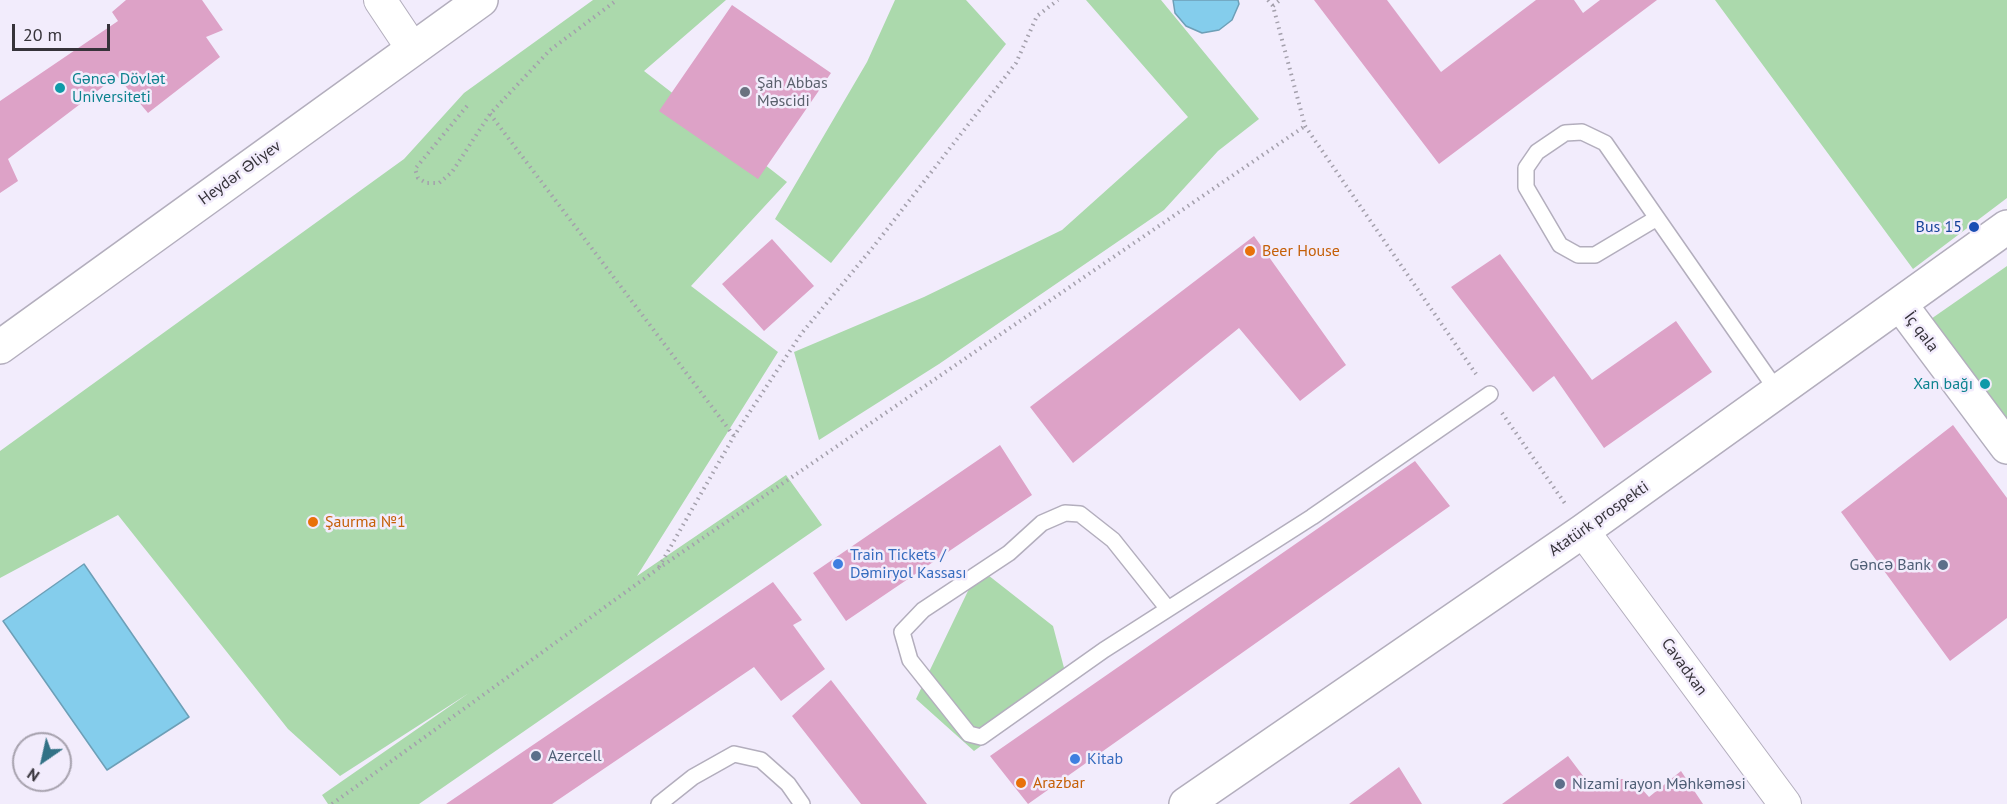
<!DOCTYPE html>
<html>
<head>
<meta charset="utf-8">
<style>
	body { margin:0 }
	#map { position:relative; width:2007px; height:804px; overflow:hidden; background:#f2ecfc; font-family:"PT Sans",sans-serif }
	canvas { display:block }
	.north { position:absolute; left:12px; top:732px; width:60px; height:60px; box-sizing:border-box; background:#f2ecfc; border:2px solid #a7a2ae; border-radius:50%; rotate:214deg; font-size:16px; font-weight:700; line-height:24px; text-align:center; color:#36333a }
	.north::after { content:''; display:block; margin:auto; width:21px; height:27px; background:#327286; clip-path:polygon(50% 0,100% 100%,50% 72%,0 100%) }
	.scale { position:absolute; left:12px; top:24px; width:98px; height:27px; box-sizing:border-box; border:3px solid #36333a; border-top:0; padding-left:8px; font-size:18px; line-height:21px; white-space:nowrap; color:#36333a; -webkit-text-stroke:4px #f2ecfc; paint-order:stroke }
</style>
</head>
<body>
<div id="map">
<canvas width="2007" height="804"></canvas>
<div class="north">N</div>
<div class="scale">20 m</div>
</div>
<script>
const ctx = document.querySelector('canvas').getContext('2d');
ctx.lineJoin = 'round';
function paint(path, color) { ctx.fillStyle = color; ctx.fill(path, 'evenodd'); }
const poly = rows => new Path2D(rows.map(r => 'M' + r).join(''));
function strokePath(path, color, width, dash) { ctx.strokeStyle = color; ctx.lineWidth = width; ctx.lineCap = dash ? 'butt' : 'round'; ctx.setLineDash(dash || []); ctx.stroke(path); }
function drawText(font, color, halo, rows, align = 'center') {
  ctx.font = font + ' "PT Sans",sans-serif'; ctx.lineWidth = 5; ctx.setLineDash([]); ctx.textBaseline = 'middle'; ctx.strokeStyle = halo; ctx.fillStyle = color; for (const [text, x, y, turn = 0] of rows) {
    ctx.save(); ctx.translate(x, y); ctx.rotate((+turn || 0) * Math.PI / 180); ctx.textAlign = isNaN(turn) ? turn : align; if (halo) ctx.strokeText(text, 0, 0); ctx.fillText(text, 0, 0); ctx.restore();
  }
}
paint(poly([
	[593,0,726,0,644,71,787,182,691,286,778,352,637,576,786,475,822,525,419,804,328,804,322,795,469,693,340,776,288,729,118,515,0,578,0,451,404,159,464,93],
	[895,0,966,0,1006,44,831,263,775,219,867,62],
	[1086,0,1161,0,1259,119,1218,151,1164,210,939,364,819,440,794,352,924,297,1062,230,1188,117],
	[1715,0,2007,0,2007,198,1913,269],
	[2007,266,2007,441,1918,328],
	[979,568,1053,626,1068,683,974,751,916,699]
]), '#abd9ac');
const water = poly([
	[1173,0,1238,0,1239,4,1232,20,1219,30,1202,33,1186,26,1175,13,1173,0],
	[84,564,189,717,107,770,3,621,84,564]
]);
paint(water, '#84cdec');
strokePath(water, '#6d9fb7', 1.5);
paint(poly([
	[126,0,202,0,223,30,206,37,220,57,148,113,117,76,8,159,18,181,0,193,0,101,118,21,112,12],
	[1314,0,1387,0,1441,72,1536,0,1574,0,1583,13,1600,0,1657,0,1439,164],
	[732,5,831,73,758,179,659,111],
	[1254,236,1346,365,1300,401,1239,328,1073,463,1030,407],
	[772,239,814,286,764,331,722,284],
	[1500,254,1592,380,1676,321,1712,372,1604,448,1554,376,1533,392,1451,287],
	[1953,425,2007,498,2007,618,1950,661,1841,512],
	[1000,445,1032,495,846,621,813,573],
	[1415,461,1450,506,1028,804,990,756],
	[773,582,802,620,793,625,825,669,781,701,754,667,552,804,446,804],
	[831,680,927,804,861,804,792,716],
	[1568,756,1593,789,1611,779,1633,779,1649,797,1681,771,1703,804,1502,804],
	[1399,767,1422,804,1349,804]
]), '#dda2c7');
const lane = poly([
	[1657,218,1595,255,1578,255,1560,245,1526,187,1526,168,1537,152,1565,133,1582,132,1605,143,1657,218,1778,392],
	[1168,609,1113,540,1080,514,1065,513,1042,523,1009,553,923,610,902,632,910,660,969,734,981,737,1104,650,1312,517,1490,394],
	[659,804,693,777,734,754,761,760,788,784,802,804]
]);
const street = poly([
	[380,0,412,48],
	[1583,531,1785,804]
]);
const secondary = poly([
	[1900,304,2007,447],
	[1186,804,1583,531,2007,227]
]);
const primary = poly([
	[0,347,481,0]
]);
strokePath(lane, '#b3aebd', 18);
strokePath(street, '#b3aebd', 34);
strokePath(secondary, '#b3aebd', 36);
strokePath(primary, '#b3aebd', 36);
strokePath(poly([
	[1268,0,1273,6,1305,126,1476,374],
	[1273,6,1280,0],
	[467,106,415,169,418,178,426,183,439,183,452,172,490,114,550,50,617,0],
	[490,114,734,436],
	[1502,413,1566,505],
	[659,567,734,436,801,334,874,246,1016,63,1037,16,1058,0],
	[332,804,659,568,1305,126]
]), '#a4a0ac', 4, [1.5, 4.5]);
strokePath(lane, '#fff', 15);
strokePath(street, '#fff', 32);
strokePath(secondary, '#fff', 33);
strokePath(primary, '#fff', 33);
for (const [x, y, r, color] of [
	[60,88,6,"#0f9aa8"],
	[745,92,6,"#6b7280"],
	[1974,227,6,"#1a4fb4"],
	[1250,251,6,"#e8710a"],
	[1985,384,6,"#0f9aa8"],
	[313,522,6,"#e8710a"],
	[838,564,6,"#3f7fe0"],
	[1943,565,6,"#5c6f8a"],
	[536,756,6,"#5c6f8a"],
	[1075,759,6,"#3f7fe0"],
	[1021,783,6,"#e8710a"],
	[1560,784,6,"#5c6f8a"]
]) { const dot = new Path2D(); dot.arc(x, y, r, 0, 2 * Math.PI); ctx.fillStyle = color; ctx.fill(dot); strokePath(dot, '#f2ecfc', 2); }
drawText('16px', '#0d838f', '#f2ecfc', [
	["Gəncə Dövlət",72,79],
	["Universiteti",72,97],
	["Xan bağı",1973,384,"right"]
], 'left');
drawText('16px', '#5b616d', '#f2ecfc', [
	["Şah Abbas",757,83],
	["Məscidi",757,101]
], 'left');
drawText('16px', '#36333a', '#f2ecfc', [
	["Heydər Əliyev",240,173,-36],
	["İç qala",1921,332,53],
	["Atatürk prospekti",1599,519,-35],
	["Cavadxan",1684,667,54]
]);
drawText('16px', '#164399', '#f2ecfc', [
	["Bus 15",1962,227]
], 'right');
drawText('16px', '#c56008', '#f2ecfc', [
	["Beer House",1262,251],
	["Şaurma №1",325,522],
	["Arazbar",1033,783]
], 'left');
drawText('16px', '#366cbe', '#f2ecfc', [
	["Train Tickets /",850,555],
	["Dəmiryol Kassası",850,573],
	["Кitab",1087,759]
], 'left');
drawText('16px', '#4e5e75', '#f2ecfc', [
	["Gəncə Bank",1931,565,"right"],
	["Azercell",548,756],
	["Nizami rayon Məhkəməsi",1572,784]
], 'left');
</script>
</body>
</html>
